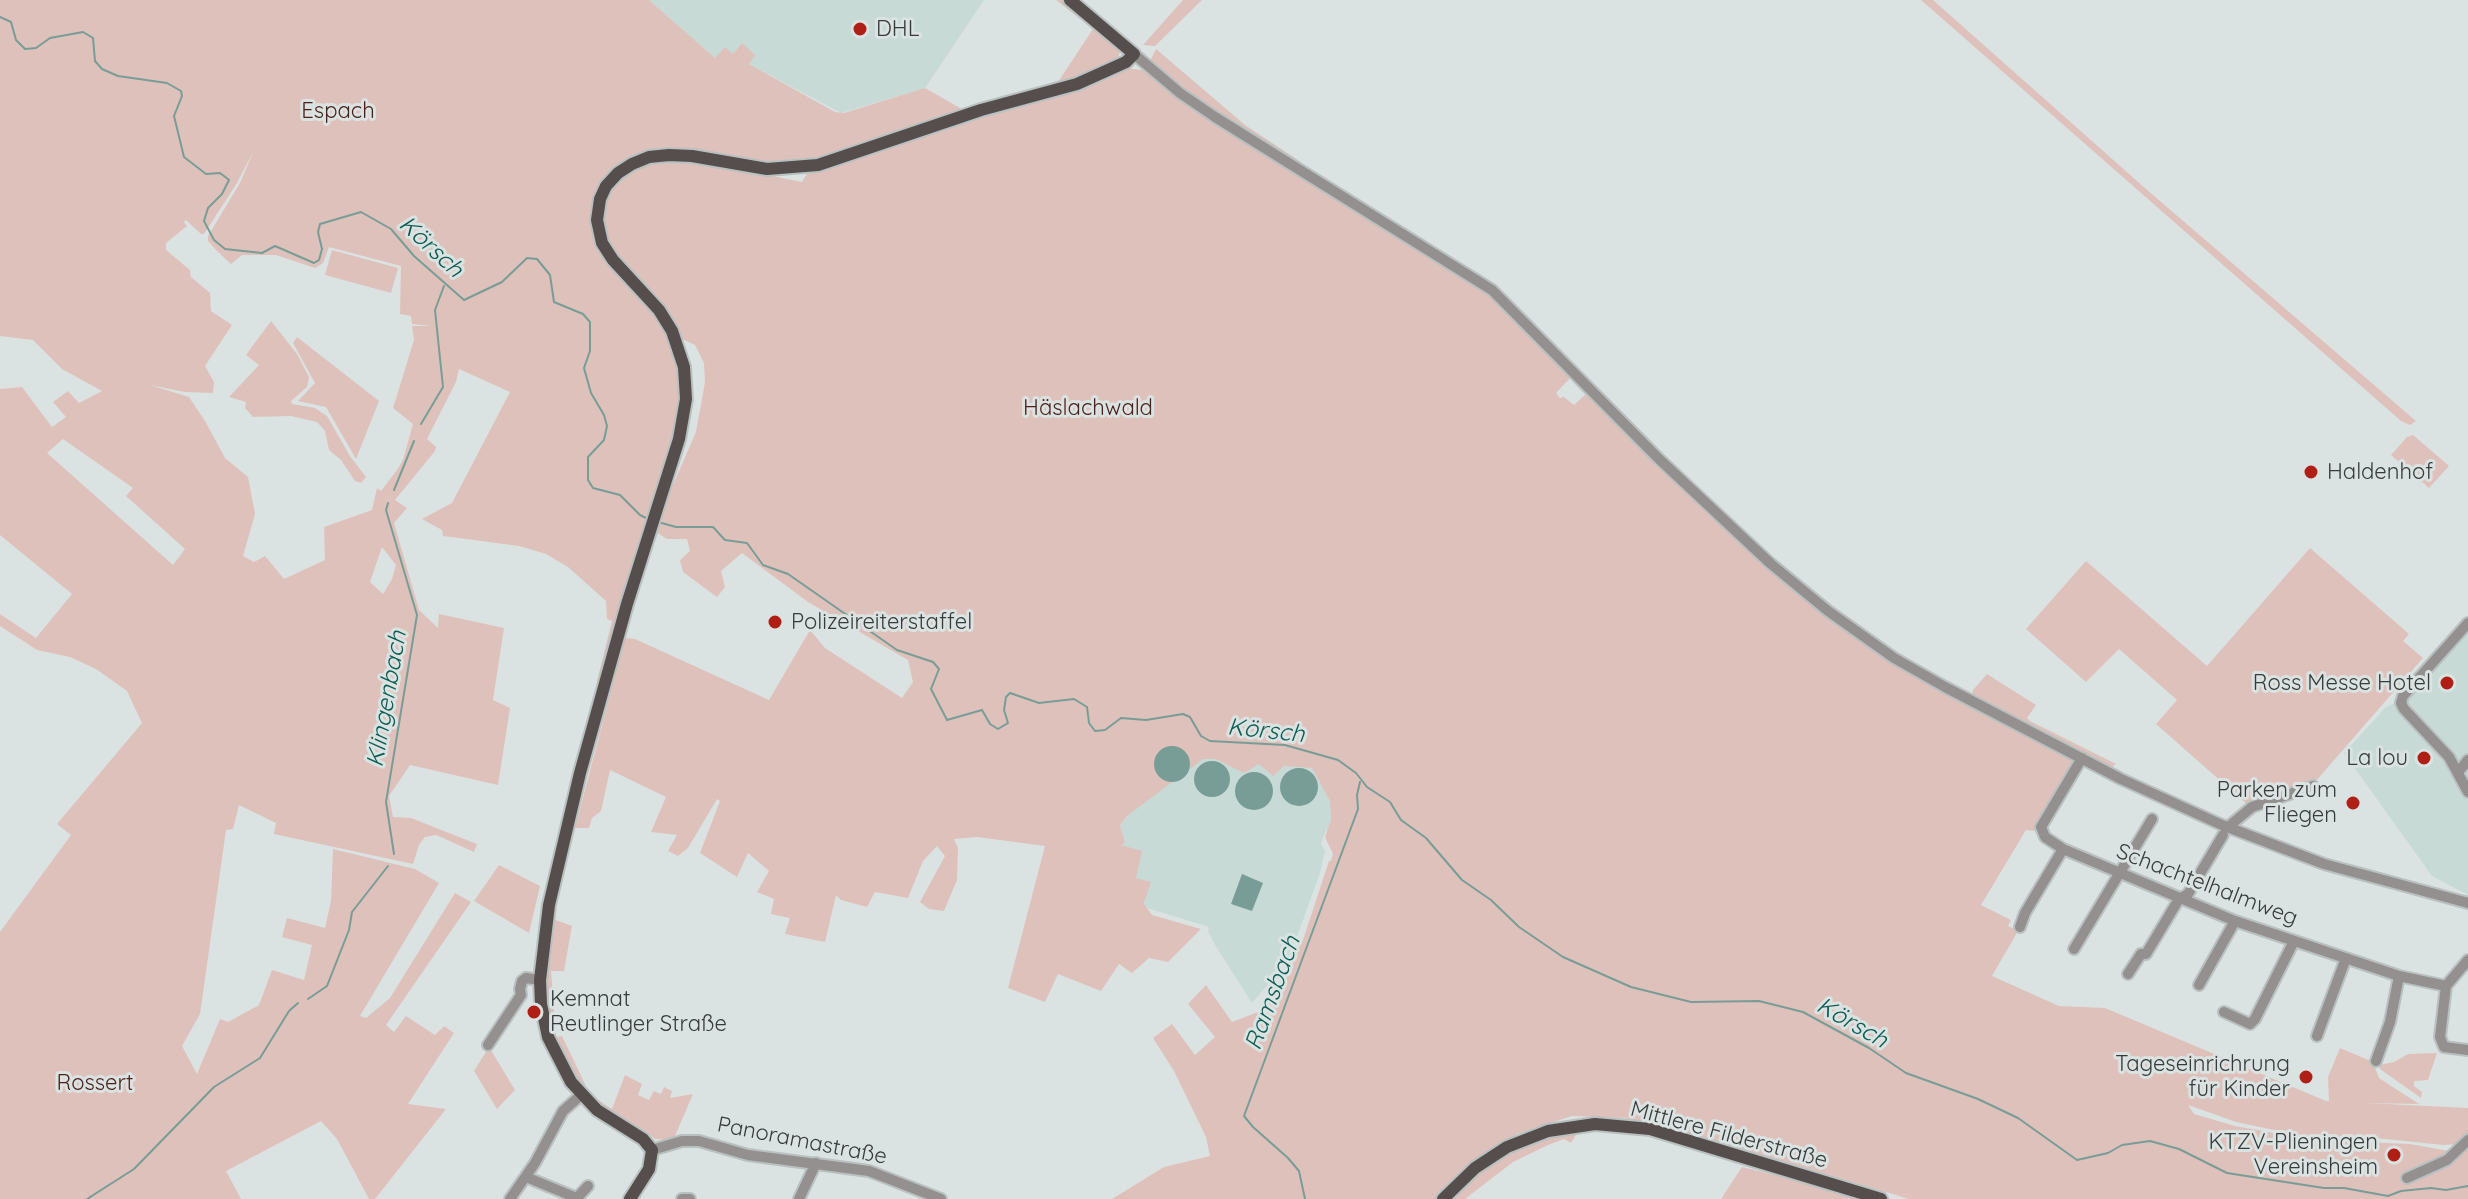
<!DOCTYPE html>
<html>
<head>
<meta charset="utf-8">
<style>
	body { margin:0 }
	canvas { display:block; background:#dae3e1 }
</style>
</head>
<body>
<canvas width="2468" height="1199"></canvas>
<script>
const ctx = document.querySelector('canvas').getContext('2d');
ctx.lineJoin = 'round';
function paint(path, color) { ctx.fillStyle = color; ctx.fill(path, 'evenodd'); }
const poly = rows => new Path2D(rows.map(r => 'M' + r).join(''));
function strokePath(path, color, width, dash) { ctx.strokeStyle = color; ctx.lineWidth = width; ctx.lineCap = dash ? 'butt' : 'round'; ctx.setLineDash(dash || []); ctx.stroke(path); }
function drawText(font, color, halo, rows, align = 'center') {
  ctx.font = font + ' Quicksand,sans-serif'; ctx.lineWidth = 6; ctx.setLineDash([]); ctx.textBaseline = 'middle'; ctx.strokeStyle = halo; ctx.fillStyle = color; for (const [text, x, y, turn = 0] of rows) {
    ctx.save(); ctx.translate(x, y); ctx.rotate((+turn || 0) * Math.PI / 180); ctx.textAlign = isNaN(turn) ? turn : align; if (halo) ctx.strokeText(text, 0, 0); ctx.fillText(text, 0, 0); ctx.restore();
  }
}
paint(poly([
	[649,0,984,0,925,88,841,113,749,64,742,44,733,54,715,58],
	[2468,631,2468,895,2432,876,2344,753,2386,707,2413,694],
	[1139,752,1311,766,1328,774,1336,826,1326,830,1321,844,1325,851,1320,873,1289,959,1275,966,1276,975,1252,1003,1215,945,1208,931,1209,927,1147,908,1135,878,1117,844,1118,828,1143,796]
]), '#c7dad6');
paint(poly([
	[0,0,649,0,715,58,725,47,733,54,742,43,755,55,749,64,835,112,844,113,925,88,967,112,845,154,785,167,685,152,612,173,596,237,666,328,682,376,680,418,619,608,601,681,597,681,612,621,607,619,606,601,568,567,546,554,519,546,443,536,442,530,422,519,452,503,510,392,459,369,456,382,427,439,436,447,435,451,395,500,407,508,394,523,419,610,438,628,439,614,504,628,493,700,510,708,498,785,410,765,389,796,393,817,411,818,477,844,474,852,436,835,425,837,419,845,413,864,274,834,276,823,239,805,233,829,226,830,200,1014,182,1046,197,1074,220,1019,228,1022,259,1005,272,970,304,980,312,945,282,937,287,918,325,928,331,901,333,849,415,869,439,883,360,1016,366,1018,390,998,455,893,471,902,386,1025,394,1032,406,1016,435,1035,444,1026,454,1033,408,1104,446,1109,375,1199,369,1199,337,1139,321,1121,226,1171,241,1199,0,1199,0,932,71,835,57,824,142,723,127,691,96,669,70,657,37,650,0,626,0,614,36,638,72,594,0,535,0,389,22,387,52,427,66,417,53,402,68,391,79,403,102,391,62,369,33,340,0,336],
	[253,152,240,183,208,236,208,241,217,251,231,264,242,255,276,255,315,268,323,263,329,247,401,266,400,314,411,316,412,324,431,326,412,326,414,340,393,408,413,424,403,460,397,470,381,491,377,488,372,510,324,527,325,560,284,579,265,556,254,562,243,556,255,514,248,477,225,458,205,421,189,397,150,385,185,392,213,393,214,382,205,366,232,325,211,311,210,293,191,277,190,270,166,250,166,243,187,226,184,222,186,220,201,234,204,234,237,183],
	[63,439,133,488,126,496,185,549,173,565,47,453],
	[382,547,396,565,392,579,383,594,370,582],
	[1056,0,1064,0,1120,51,1118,59,1054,88,1093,29],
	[1183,0,1202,0,1155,46,1143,45],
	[1921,0,1933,0,2146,189,2416,421,2410,425,2401,421],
	[1156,49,1245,125,1301,162,1298,164,1266,145,1197,99,1150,61],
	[1126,68,1142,70,1204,116,1485,289,1572,376,1556,393,1560,398,1564,397,1574,405,1588,392,1826,614,2072,757,2073,764,2040,817,2036,831,2026,830,1981,905,2011,920,2008,926,2018,931,1992,976,2059,1006,2105,1008,2326,1101,2329,1101,2328,1077,2340,1048,2373,1062,2379,1078,2419,1104,2365,1103,2468,1108,2468,1138,2459,1144,2443,1145,2367,1137,2308,1137,2236,1122,2188,1105,2194,1114,2235,1126,2313,1140,2410,1144,2449,1151,2448,1157,2468,1146,2468,1199,1909,1199,1680,1130,1624,1118,1572,1116,1517,1134,1476,1160,1437,1199,1112,1199,1164,1167,1210,1156,1206,1137,1174,1071,1153,1038,1172,1024,1195,1055,1215,1037,1188,1004,1206,985,1232,1022,1258,1012,1268,1004,1289,968,1303,940,1329,861,1331,861,1333,854,1325,837,1331,820,1330,801,1312,768,1284,766,1273,776,1259,764,1244,773,1216,759,1203,759,1127,816,1120,825,1125,843,1121,845,1142,851,1136,878,1151,882,1144,903,1147,908,1152,915,1201,929,1168,962,1149,958,1132,973,1119,964,1101,991,1058,974,1045,1002,1008,988,1045,846,977,837,954,839,958,848,957,880,944,911,929,909,920,902,945,856,937,846,923,861,908,898,875,892,867,907,841,900,836,895,825,942,785,934,790,918,771,914,774,899,757,892,769,871,748,853,737,877,700,853,720,801,717,799,688,848,678,856,668,851,677,835,651,832,666,797,610,770,601,811,592,818,589,828,575,828,625,638,635,639,769,700,810,630,825,648,902,698,913,682,908,660,808,602,742,553,721,571,725,587,717,597,683,572,680,560,690,551,687,539,667,539,656,532,666,501,696,432,705,382,704,363,695,345,682,339,618,260,604,238,602,208,615,181,649,161,687,159,802,182,809,170],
	[332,250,398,268,391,293,325,275],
	[271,321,297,354,309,377,307,387,291,401,292,404,315,408,327,416,350,456,366,477,361,483,355,481,341,460,329,450,325,431,317,422,291,416,253,417,245,408,246,402,229,397,259,365,246,355],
	[297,337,379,401,356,459,326,407,298,401,315,383,293,343],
	[2413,435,2449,466,2429,488,2391,455,2407,437],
	[2310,548,2409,634,2403,641,2423,658,2315,782,2248,805,2156,724,2177,700,2119,649,2086,682,2026,629,2086,561,2207,666],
	[1987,674,2036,705,2027,718,2030,721,2116,764,2111,768,1972,697,1973,690],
	[499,865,540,886,529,933,474,901],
	[553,919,572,926,564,971,551,971,556,1037,562,1036,585,1084,583,1090,612,1109,625,1075,642,1084,638,1095,649,1100,654,1091,661,1094,664,1087,672,1091,670,1098,693,1094,675,1136,668,1140,655,1139,644,1130,614,1116,582,1090,552,1036,546,1010,545,967],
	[489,1047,515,1090,497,1109,474,1071],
	[2437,1053,2428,1080,2414,1081,2414,1086,2422,1092,2421,1098,2380,1069,2379,1065,2394,1062,2408,1054],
	[1573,1130,1576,1135,1571,1143,1564,1139,1548,1145,1513,1162,1465,1199,1449,1199,1466,1182,1497,1159,1524,1145],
	[1742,1167,1804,1182,1862,1199,1721,1199]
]), '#dfc1bc');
paint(poly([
	'1154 764a18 18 0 1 1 36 0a18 18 0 1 1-36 0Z',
	'1194 779a18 18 0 1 1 36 0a18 18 0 1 1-36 0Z',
	'1280 787a19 19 0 1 1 38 0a19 19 0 1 1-38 0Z',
	'1235 791a19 19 0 1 1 38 0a19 19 0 1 1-38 0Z',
	[1242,874,1263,883,1252,911,1231,904]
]), '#789d97');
strokePath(poly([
	[0,17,11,22,16,40,25,49,36,48,50,38,83,32,93,38,95,61,102,69,118,76,167,83,181,91,182,96,174,116,184,157,206,174,220,173,229,180,222,194,208,208,204,221,214,240,225,249,262,253,275,246,314,263,319,260,322,249,318,232,320,224,361,212,391,229,414,256,464,300,502,282,527,258,537,259,550,275,554,302,583,314,590,322,590,351,584,368,591,393,604,415,607,426,604,440,588,457,588,480,593,488,620,495,640,515,648,519],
	[421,424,443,387,435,310,444,286],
	[394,490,414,441],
	[388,503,386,510,417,615,386,802,394,854],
	[658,522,676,527,713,527,725,540,747,543,763,565,788,574,897,650,933,662,939,669,931,689,947,720,982,710,990,724,998,729,1008,723,1004,710,1006,697,1010,693,1039,703,1074,699,1087,707,1089,723,1095,731,1105,730,1121,718,1146,720,1183,714,1190,717,1201,736,1210,741,1285,745,1338,760,1356,773,1367,787,1390,802,1401,820,1426,838,1462,880,1491,900,1519,927,1563,957,1631,987,1691,1002,1759,1001,1803,1012,1869,1048,1906,1073,1978,1099,2018,1118,2077,1160,2108,1153,2122,1145,2150,1141,2179,1149,2227,1173,2324,1188,2344,1188,2388,1196,2401,1191,2431,1188,2446,1190,2468,1186],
	[308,999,327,986,349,930,352,912,388,866],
	[87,1199,134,1169,214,1087,260,1058,289,1011,298,1003],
	[1305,1199,1299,1171,1288,1158,1253,1127,1244,1116,1358,809,1357,795,1360,782]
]), '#789d97', 2);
const minor = poly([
	[1134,54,1180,93,1215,117,1492,290,1658,458,1771,564,1828,611,1894,658,1945,687,2121,779,2222,825,2324,864,2468,903],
	[2468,623,2403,696,2401,703,2404,709,2449,757,2468,792],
	[2082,758,2041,827,2045,837,2063,849,2235,921,2399,976,2446,986],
	[2459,771,2468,760],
	[2228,827,2252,807,2313,786],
	[2020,927,2025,913,2063,849],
	[2074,949,2152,819],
	[2468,960,2446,986,2440,1037,2444,1047,2468,1050],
	[2128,974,2141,954,2146,954,2179,899,2188,894,2223,835],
	[2199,985,2235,921],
	[2224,1012,2250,1024,2255,1019,2294,941],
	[2317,1036,2346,958],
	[488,1045,521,995,520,989,522,981,526,978,540,980],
	[2376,1061,2390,1022,2399,976],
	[652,1150,682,1141,699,1141,748,1155,869,1171,941,1199],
	[526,1177,577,1198,588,1186],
	[2407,1178,2447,1160,2468,1140],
	[510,1199,535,1163,563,1111,581,1095],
	[682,1199,690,1199],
	[799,1199,816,1163]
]);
const major = poly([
	[630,1199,649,1169,652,1150,643,1139,597,1110,571,1082,548,1037,541,1004,540,980,549,905,580,773,627,604,679,439,686,399,684,367,672,331,659,310,613,260,602,243,597,220,600,199,606,186,618,173,632,164,649,157,669,155,692,156,767,169,818,165,981,110,1077,84,1126,62,1134,54,1070,0],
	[1443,1199,1475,1168,1507,1147,1548,1131,1595,1124,1650,1129,1881,1199]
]);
strokePath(minor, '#b9c1c0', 14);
strokePath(major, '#b9c1c0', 16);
strokePath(minor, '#94908f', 10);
strokePath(major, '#554e4d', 12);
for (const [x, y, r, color] of [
	[860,29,8,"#af1f15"],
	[2311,472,8,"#af1f15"],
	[775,622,8,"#af1f15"],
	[2447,683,8,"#af1f15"],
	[2424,758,8,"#af1f15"],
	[2353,803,8,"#af1f15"],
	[534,1012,8,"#af1f15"],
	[2306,1077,8,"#af1f15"],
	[2394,1155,8,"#af1f15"]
]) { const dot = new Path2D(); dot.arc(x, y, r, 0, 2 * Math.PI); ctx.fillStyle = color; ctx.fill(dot); strokePath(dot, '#dae3e1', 3); }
drawText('22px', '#373b3a', '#dae3e1', [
	["DHL",876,29,"left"],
	["Haldenhof",2327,472,"left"],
	["Polizeireiterstaffel",791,622,"left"],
	["Ross Messe Hotel",2431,683],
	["La lou",2408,758],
	["Parken zum",2337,790],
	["Fliegen",2337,815],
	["Kemnat",550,999,"left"],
	["Reutlinger Straße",550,1024,"left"],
	["Tageseinrichrung",2290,1064],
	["für Kinder",2290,1089],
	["KTZV-Plieningen",2378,1142],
	["Vereinsheim",2378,1167]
], 'right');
drawText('22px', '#4d1f19', '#dae3e1', [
	["Espach",338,111],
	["Häslachwald",1088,408],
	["Rossert",95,1083]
]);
drawText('22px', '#373b3a', '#dae3e1', [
	["Schachtelhalmweg",2207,885,21],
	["Mittlere Filderstraße",1729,1135,15],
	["Panoramastraße",802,1141,11]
]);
drawText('italic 24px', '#0b5c53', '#dae3e1', [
	["Körsch",431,247,43],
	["Klingenbach",387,699,-80],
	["Körsch",1266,731,6],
	["Ramsbach",1273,993,-70],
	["Körsch",1852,1023,30]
]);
</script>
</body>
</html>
